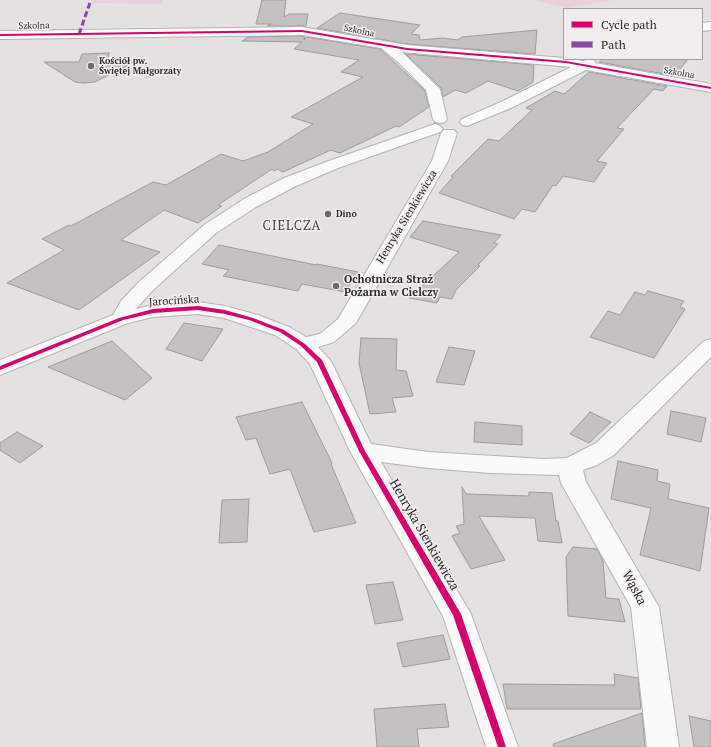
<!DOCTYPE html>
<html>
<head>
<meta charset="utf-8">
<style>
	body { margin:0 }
	#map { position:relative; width:711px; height:747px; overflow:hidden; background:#e3e1e2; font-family:"PT Serif",serif }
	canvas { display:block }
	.legend { position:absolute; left:563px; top:8px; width:140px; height:52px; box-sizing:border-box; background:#f1edef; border:1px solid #a29fa1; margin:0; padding:5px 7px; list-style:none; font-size:12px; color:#2c2b2b }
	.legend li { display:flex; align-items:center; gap:8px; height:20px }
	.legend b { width:20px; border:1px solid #a29fa1 }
</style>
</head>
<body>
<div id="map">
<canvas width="711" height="747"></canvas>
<ul class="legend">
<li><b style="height:5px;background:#d6006c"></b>Cycle path</li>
<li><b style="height:5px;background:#8e44ad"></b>Path</li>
</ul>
</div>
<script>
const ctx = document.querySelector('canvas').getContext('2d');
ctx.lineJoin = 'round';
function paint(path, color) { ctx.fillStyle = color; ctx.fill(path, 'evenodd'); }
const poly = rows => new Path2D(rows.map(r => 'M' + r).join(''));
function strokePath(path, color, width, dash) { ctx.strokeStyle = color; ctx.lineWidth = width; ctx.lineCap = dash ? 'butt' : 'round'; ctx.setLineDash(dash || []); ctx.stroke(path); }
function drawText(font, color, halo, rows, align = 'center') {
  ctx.font = font + ' "PT Serif",serif'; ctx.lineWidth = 3; ctx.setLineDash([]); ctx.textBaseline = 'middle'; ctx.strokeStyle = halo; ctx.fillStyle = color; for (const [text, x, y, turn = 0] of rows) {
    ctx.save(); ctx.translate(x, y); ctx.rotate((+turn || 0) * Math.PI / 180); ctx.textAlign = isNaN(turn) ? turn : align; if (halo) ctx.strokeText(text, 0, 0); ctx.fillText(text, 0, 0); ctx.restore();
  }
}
paint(poly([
	[94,0,163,0,163,4,93,3],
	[535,0,614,0,567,8]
]), '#eacfdd');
const building = poly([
	[262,0,286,0,284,17,289,14,308,14,306,26,267,26,271,24,256,24,262,0],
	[340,13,420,25,411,34,419,35,420,40,443,38,458,40,462,37,537,30,535,54,407,44,317,28,340,13],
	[302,36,305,37,304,40,307,37,380,49,425,91,429,107,399,127,396,126,340,153,331,150,283,172,277,169,274,171,272,169,218,205,222,206,198,223,164,210,121,240,160,252,79,310,7,283,64,250,42,239,69,225,71,226,153,182,166,185,221,154,243,161,268,152,313,124,291,117,363,77,341,72,359,60,294,49,302,42,242,41,248,37,302,36],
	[109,53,107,61,138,60,95,82,84,83,75,82,44,62,79,62,82,54,109,53],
	[406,54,534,65,533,82,518,91,488,81,466,93,455,90,443,97,441,88,406,54],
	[603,59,688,59,675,76,599,62,603,59],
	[589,72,667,86,663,91,654,89,617,128,624,129,597,161,607,163,594,182,563,176,556,186,553,185,535,212,522,209,514,219,439,193,453,177,451,176,488,139,499,141,532,110,526,108,555,91,564,94,589,72],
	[423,221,501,235,494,243,498,244,478,265,480,266,456,290,452,299,440,297,437,303,409,298,459,252,410,237,423,221],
	[219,245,316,265,317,264,358,272,345,292,302,284,298,291,223,276,229,270,202,264,219,245],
	[648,291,684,301,680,307,685,309,654,358,590,337,608,311,620,315,635,292,645,295,648,291],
	[184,323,223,329,202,361,166,349,184,323],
	[361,338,397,339,396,370,406,371,413,396,392,398,396,412,370,414,359,363,361,338],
	[112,341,152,378,125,400,48,367,112,341],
	[449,347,475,351,464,385,436,382,449,347],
	[302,402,332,463,331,464,356,523,314,532,290,469,270,474,256,438,246,440,236,417,302,402],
	[671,411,706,418,701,442,667,434,671,411],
	[590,412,611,422,589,443,570,434,590,412],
	[475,422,522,426,522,445,474,442,475,422],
	[17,432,43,446,20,463,0,450,0,443,17,432],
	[618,461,658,470,657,481,670,484,668,499,709,508,700,571,640,555,651,508,611,499,618,461],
	[462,487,466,494,529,496,529,492,552,493,556,521,558,521,562,543,538,541,535,518,479,516,505,560,471,569,452,536,460,533,456,526,464,524,462,487],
	[249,499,247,542,219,543,222,500,249,499],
	[573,547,597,549,603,561,606,598,619,599,625,622,568,616,566,557,573,547],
	[393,582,403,620,375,624,366,585,393,582],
	[443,635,450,659,403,667,397,643,443,635],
	[614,674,638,678,641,709,507,709,503,684,615,685,614,674],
	[445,704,449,727,417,729,419,747,377,747,374,709,445,704],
	[642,713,645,747,554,747,553,744,642,713],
	[689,716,711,721,711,747,694,747,689,716]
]);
paint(building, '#c3c1c2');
strokePath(building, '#9d9c9c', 1);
const street = poly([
	[711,22,711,30,702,31,702,23,711,22],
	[302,27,407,45,564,58,583,61,589,59,594,60,595,63,711,84,711,92,586,70,511,108,467,126,462,125,460,122,462,119,501,102,571,67,402,52,440,89,447,119,445,122,440,123,435,122,433,119,426,90,398,62,381,48,302,35,0,39,0,31,302,27],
	[435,124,440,126,443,129,440,132,338,168,296,186,256,207,216,233,152,291,136,309,153,305,198,302,225,306,258,315,289,327,306,337,320,334,338,319,432,161,441,133,444,130,454,130,457,133,448,161,356,323,334,342,318,347,331,361,371,444,428,452,544,459,567,458,596,443,704,341,711,339,711,357,614,455,597,465,583,470,586,482,659,607,679,747,647,747,631,607,561,483,559,475,490,473,428,468,381,462,471,614,518,747,486,747,443,616,350,451,310,364,296,349,275,335,224,318,198,314,153,317,128,323,0,375,0,360,113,315,121,301,138,283,204,225,244,199,284,178,326,162,435,124]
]);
strokePath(street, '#b5b3b4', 2);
paint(street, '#fbfafb');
strokePath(poly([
	[79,34,91,0]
]), '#8e44ad', 3, [6, 3]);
paint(poly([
	[302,30,407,48,566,61,711,87,711,89,566,63,407,50,302,32,0,36,0,34,302,30],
	[198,306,225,310,253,318,284,330,305,344,322,360,365,451,461,614,506,747,498,747,453,615,359,451,317,362,301,346,280,332,249,320,225,314,198,310,153,313,123,320,0,370,0,366,119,318,153,309,198,306]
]), '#d6006c');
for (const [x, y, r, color] of [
	[91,66,4,"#6c6b6b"],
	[328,214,4,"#6c6b6b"],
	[336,286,4,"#6c6b6b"]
]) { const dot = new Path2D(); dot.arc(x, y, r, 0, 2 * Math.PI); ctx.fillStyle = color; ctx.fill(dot); strokePath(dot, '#f1edef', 1.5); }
drawText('9px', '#2c2b2b', '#f1edef', [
	["Szkolna",34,26,-1],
	["Szkolna",359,31,12],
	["Szkolna",679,73,10]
]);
drawText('bold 9px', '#2c2b2b', '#f1edef', [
	["Kościół pw.",99,61],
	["Świętej Małgorzaty",99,71],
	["Dino",336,214]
], 'left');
drawText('11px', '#2c2b2b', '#f1edef', [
	["Henryka Sienkiewicza",407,217,-59],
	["Jarocińska",174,301,-4]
]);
drawText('bold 11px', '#2c2b2b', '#f1edef', [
	["Ochotnicza Straż",344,280],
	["Pożarna w Cielczy",344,293]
], 'left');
ctx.letterSpacing = '1px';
drawText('13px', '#444143', '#f1edef', [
	["CIELCZA",292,226]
]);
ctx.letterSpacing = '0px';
drawText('13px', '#2c2b2b', '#f1edef', [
	["Henryka Sienkiewicza",424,535,60],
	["Wąska",634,588,62]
]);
</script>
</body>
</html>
